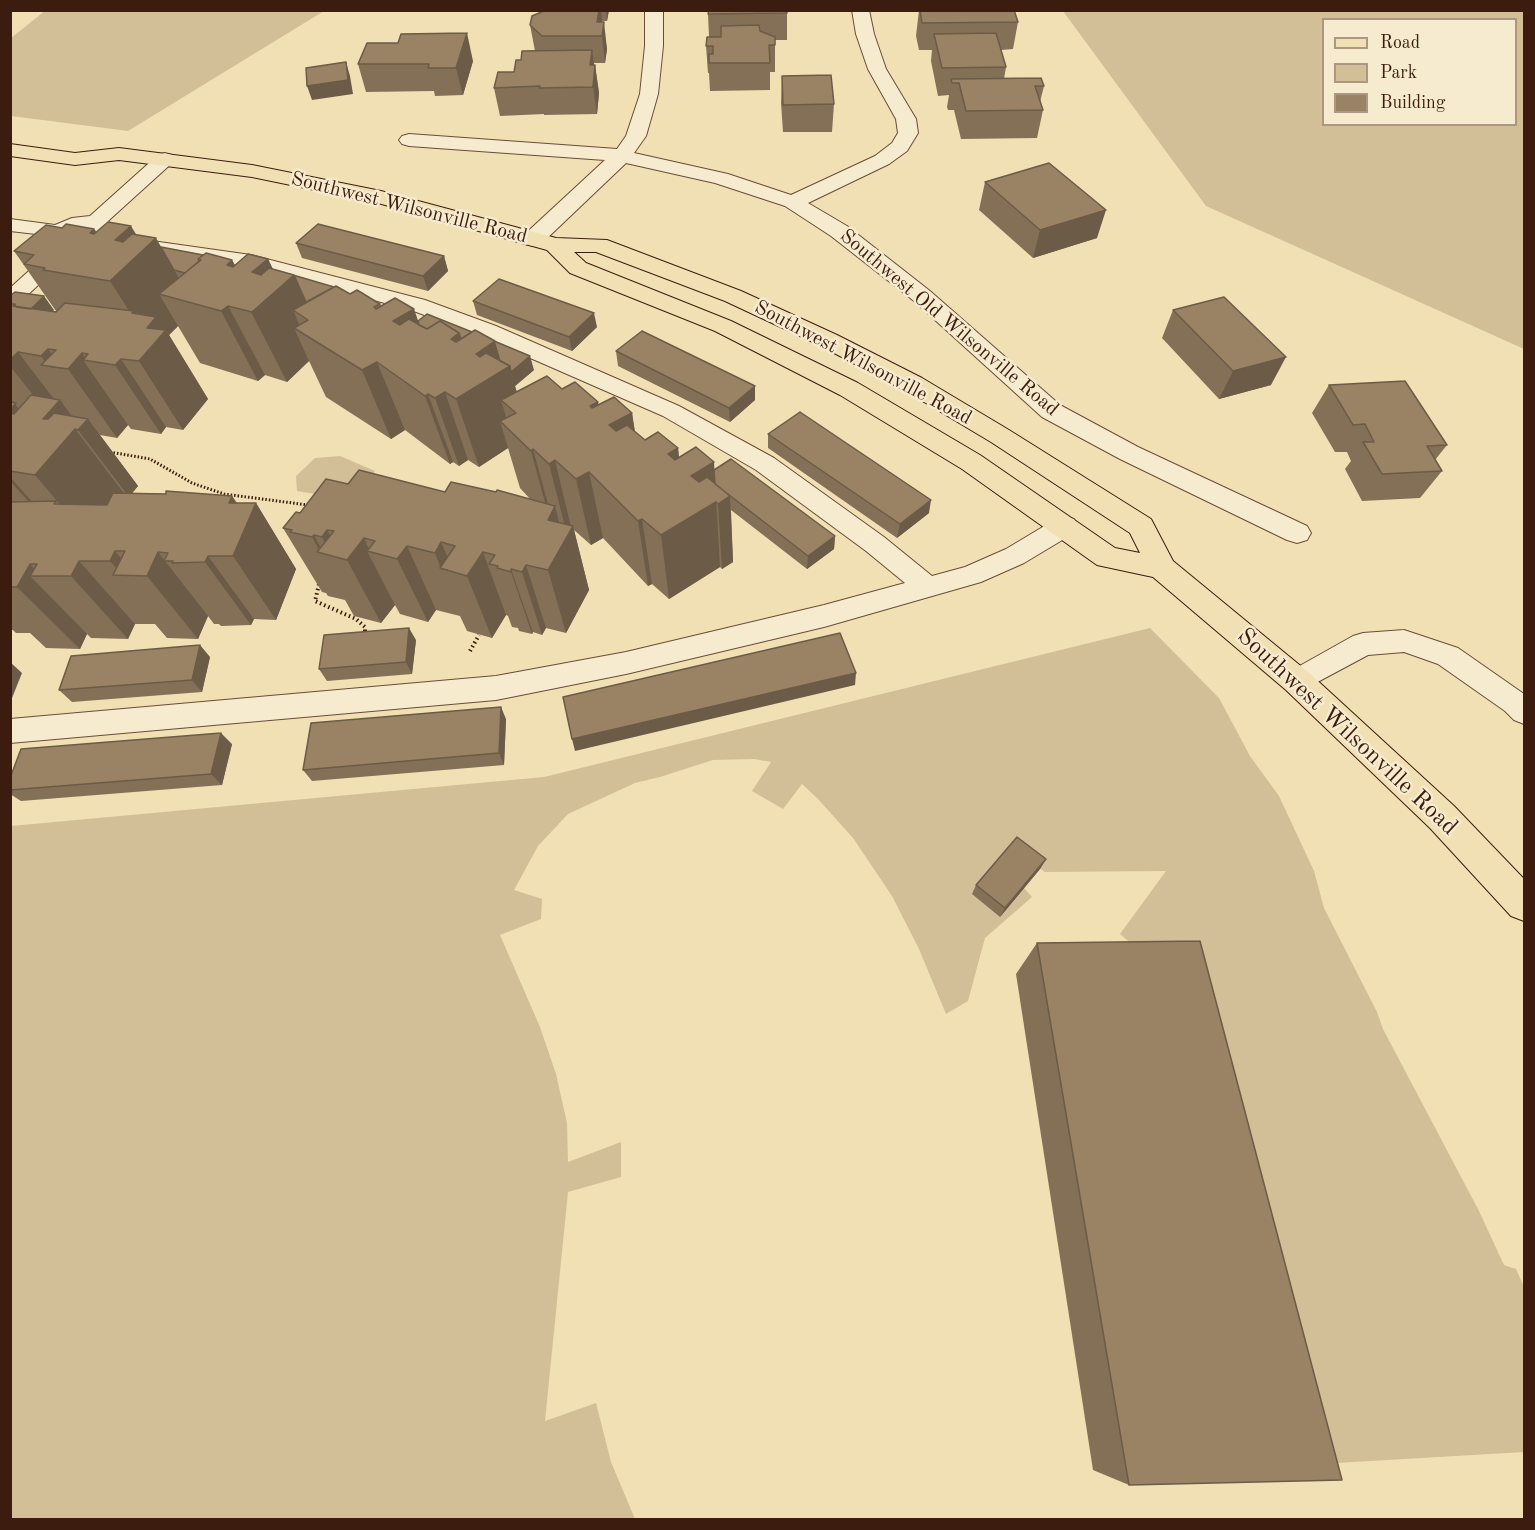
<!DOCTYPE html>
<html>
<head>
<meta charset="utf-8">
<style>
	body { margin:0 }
	#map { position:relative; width:1535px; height:1530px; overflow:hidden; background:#f1e0b4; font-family:"Old Standard TT",serif }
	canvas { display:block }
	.frame { position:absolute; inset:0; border:12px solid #3c1c0f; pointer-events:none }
	.legend { position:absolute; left:1322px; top:18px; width:195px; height:108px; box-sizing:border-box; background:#f6ebce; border:2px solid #ac9882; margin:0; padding:8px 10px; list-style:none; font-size:18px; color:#3c1c0f }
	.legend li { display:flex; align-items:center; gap:12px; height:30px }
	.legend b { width:30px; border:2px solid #ac9882 }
</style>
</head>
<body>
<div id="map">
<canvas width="1535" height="1530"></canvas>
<div class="frame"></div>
<ul class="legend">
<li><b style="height:8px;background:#f1e0b4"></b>Road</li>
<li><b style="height:16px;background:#d2bf98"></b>Park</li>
<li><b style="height:16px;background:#9a8265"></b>Building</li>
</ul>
</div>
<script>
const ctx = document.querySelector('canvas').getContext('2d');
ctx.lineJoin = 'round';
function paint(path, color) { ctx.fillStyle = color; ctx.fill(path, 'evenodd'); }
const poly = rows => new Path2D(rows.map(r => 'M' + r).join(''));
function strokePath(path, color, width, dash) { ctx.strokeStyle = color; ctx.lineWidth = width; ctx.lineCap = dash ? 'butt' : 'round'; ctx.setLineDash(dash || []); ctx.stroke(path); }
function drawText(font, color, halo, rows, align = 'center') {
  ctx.font = font + ' "Old Standard TT",serif'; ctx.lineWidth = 5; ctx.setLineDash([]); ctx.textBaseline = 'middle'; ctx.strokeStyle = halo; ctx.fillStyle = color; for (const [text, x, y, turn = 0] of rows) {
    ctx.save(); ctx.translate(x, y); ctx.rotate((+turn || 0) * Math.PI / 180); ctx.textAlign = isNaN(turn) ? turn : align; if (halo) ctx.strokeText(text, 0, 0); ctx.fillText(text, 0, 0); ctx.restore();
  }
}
paint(poly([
	[46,10,324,10,324,11,128,131,11,116,11,38],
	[1063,11,1524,11,1524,349,1206,206],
	[1324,20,1516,20,1516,124,1324,124],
	[340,456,375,471,358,494,344,499,297,491,296,476,315,458],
	[1150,628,1219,698,1250,756,1279,796,1314,871,1324,908,1377,1012,1383,1029,1479,1211,1504,1265,1516,1269,1524,1287,1524,1452,1285,1466,1142,953,1120,934,1166,871,1045,872,1012,848,1024,888,1032,897,985,938,968,1001,946,1014,919,949,892,896,853,838,818,799,802,784,783,809,752,791,771,762,754,759,713,760,660,777,635,783,568,814,538,846,514,890,542,899,541,919,500,935,540,1027,556,1074,567,1123,568,1162,621,1142,621,1177,568,1192,545,1421,596,1403,611,1462,635,1519,11,1520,11,826,544,777]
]), '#d2bf98');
const lane = poly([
	[165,153,172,155,174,159,172,163,108,221,116,231,110,242,99,249,70,255,17,305,10,306,10,288,51,251,43,244,45,235,10,231,10,219,55,225,72,218,90,216,158,155,165,153],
	[92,228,96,231,94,235,85,241,76,243,63,242,65,235,77,229,92,228],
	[145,240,251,255,425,300,496,326,679,406,774,458,884,537,932,576,965,567,1006,549,1056,519,1065,517,1074,519,1078,526,1074,533,1024,563,981,582,824,627,626,674,496,700,10,743,10,719,496,676,626,652,824,605,905,583,866,551,756,470,663,416,480,336,411,310,250,267,138,250,135,246,138,242,145,240],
	[1404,630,1458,648,1524,694,1524,724,1514,720,1505,711,1438,664,1404,652,1368,655,1297,693,1287,689,1283,681,1287,673,1353,636,1363,633,1404,630]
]);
const street = poly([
	[645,10,663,10,663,46,658,94,646,136,634,153,728,174,791,195,875,156,892,143,898,133,896,119,868,69,856,34,852,10,869,10,874,34,886,69,916,119,918,133,907,151,889,164,808,203,847,226,930,291,1060,405,1138,447,1307,526,1311,533,1307,540,1297,543,1287,540,1120,459,1042,417,914,301,831,236,785,206,715,183,626,163,541,244,533,246,525,244,522,239,525,234,605,160,409,146,402,144,399,140,402,136,409,134,617,149,626,136,640,94,645,46,645,10]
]);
const primary = poly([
	[10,144,75,153,119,148,252,165,381,191,556,238,607,240,741,291,837,335,922,378,1009,430,1151,519,1173,561,1308,672,1454,806,1524,879,1524,921,1511,916,1430,828,1286,690,1153,577,1097,565,962,469,840,395,715,331,570,273,547,250,378,203,252,177,119,160,75,165,10,156,10,144],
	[574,252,596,252,725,301,819,345,904,390,991,442,1130,533,1140,553,1115,548,980,455,858,383,731,321,586,263,574,252]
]);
strokePath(lane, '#694d38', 2);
strokePath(street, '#694d38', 2);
strokePath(primary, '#3c1c0f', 2);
strokePath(poly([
	[110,452,150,459,192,483,224,494,308,505]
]), '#3c1c0f', 3, [1.5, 2]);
strokePath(poly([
	[320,580,315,601,356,619,365,627,365,636],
	[470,651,479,635]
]), '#3c1c0f', 4, [1.5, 3]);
paint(lane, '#f6ebce');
paint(street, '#f6ebce');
paint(primary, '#f1e0b4');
paint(poly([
	[538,10,609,10,607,21,602,21,607,49,605,63,594,63,594,65,595,65,599,93,597,114,544,115,544,114,500,116,494,88,514,72,521,60,535,51,530,25,545,11],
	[787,10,787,40,775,40,775,72,770,72,770,90,710,91,709,73,708,73,706,46,709,37,708,14],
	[919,10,1018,22,1013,49,1001,50,1006,67,1004,79,1044,86,1040,102,1043,110,1037,138,961,139,954,110,948,110,947,107,949,95,938,96,931,61,932,50,919,50,916,36],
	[473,61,463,95,435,96,434,91,366,92,358,64],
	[782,76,834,104,832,132,783,132,781,103],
	[985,182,1097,238,1033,258,979,210],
	[62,228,94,229,96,232,136,234,161,247,232,260,235,265,268,259,273,269,380,304,381,306,534,370,515,386,517,392,562,389,598,405,632,413,635,432,645,440,678,448,679,458,714,462,714,470,835,536,834,549,807,569,731,510,733,562,722,569,720,567,669,599,652,584,648,586,603,538,591,545,574,530,589,590,566,633,546,628,542,635,533,632,532,634,519,631,518,628,512,627,508,616,506,615,492,638,467,631,460,616,436,610,428,622,400,614,395,605,381,623,354,616,345,600,328,596,326,593,322,592,283,528,300,513,348,484,531,500,520,488,508,448,479,467,468,460,459,466,453,462,450,464,405,430,391,439,326,397,309,361,287,382,265,375,258,381,200,363,178,326,169,335,208,399,183,430,166,427,161,434,131,429,128,425,117,438,100,435,138,486,132,493,232,496,237,503,256,503,296,569,276,620,254,619,251,625,221,626,219,624,214,624,208,616,198,639,167,638,155,624,135,624,128,639,91,638,87,634,80,649,46,648,30,633,16,633,13,630,10,630,10,296,54,310,52,312,56,311,14,251],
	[296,243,444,256,448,271,428,291,302,258],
	[473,301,597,327,572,351,477,315],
	[1173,310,1271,385,1219,399,1162,338],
	[616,351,755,386,755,400,730,422,618,366],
	[1329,385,1447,445,1435,460,1442,471,1420,498,1362,501,1345,469,1351,461,1347,452,1335,452,1312,413],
	[768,434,929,513,897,538,768,448],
	[416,640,412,674,327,681,319,669],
	[210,657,202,692,72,702,59,690],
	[506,719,504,765,312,781,303,770],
	[232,744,222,785,21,801,10,794,10,778],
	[1046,859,1040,869,1000,917,972,894,976,885],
	[1037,943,1129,1485,1093,1470,1016,974]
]), '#847057');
paint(poly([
	[599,10,601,10,603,28,604,22,607,49,605,63,602,36,597,22],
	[606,10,609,10,607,21],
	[467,33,473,61,463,95,456,68],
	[592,50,595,71,595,65,599,93,597,114,590,65],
	[346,62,350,76,353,94,312,100,307,86],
	[1106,210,1097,238,1033,258,1040,230],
	[131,226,145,249,156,238,193,303,159,294,178,326,169,335,208,399,183,430,139,361,152,347,110,281,90,233,94,229,120,272,115,240],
	[444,256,448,271,428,291,423,276],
	[268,259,281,287,294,275,325,345,308,320,293,310,304,335,294,328,309,361,287,382,227,265,232,260,256,308,252,272],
	[44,296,54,310,34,330,63,369,49,367,41,356,46,351,13,306,15,304],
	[228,306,265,375,258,381,221,311],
	[414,309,438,378,393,321],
	[594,313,597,327,572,351,569,337],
	[459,333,476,354,495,341,530,356,534,370,515,386,528,435,516,413,501,400,510,430,500,421,508,448,479,467,456,399,451,339],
	[18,352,57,403,60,400,80,427,88,419,138,486,129,497,78,430,75,429,126,496,91,541,35,475,10,422,10,398,55,452,43,419,48,414,10,366,10,360],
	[82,353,87,361,83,360,128,425,117,438,68,369],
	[1286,357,1271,385,1219,399,1233,371],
	[121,359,166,427,161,434,115,365],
	[377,362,405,430,391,439,362,370],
	[755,386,755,400,730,422,729,408],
	[445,392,468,460,459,466,435,398],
	[428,394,453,462,450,464,425,396],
	[598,402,610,470,590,406],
	[632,413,642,480,609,425],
	[678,448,685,514,668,454],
	[533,449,551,515,555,506,564,542,573,526,589,590,566,633,548,570,549,517,531,451],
	[555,460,571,527,566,530,549,464],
	[714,462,720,567,669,599,661,535,691,476],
	[589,472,603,538,591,545,576,479],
	[10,477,63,536,62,539,10,481],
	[232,496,248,521,256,503,296,569,276,620,233,556,229,503],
	[730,496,733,562,722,569,718,504],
	[931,500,929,513,897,538,900,524],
	[642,519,652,584,648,586,638,521],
	[327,530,344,559,332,556,322,537],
	[314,535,324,554,321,553,312,537],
	[835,536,834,549,807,569,808,556],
	[364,538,370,552,367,551,395,605,381,623,347,560],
	[441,542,454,572,441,569,435,553],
	[407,546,436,610,428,622,397,559],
	[115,551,136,576,123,576,110,561],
	[158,552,208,616,198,639,147,576],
	[483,552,506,615,492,638,467,576],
	[208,556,254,619,251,625,205,562],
	[79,561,135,624,128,639,71,576],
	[30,564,41,576,30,576,87,634,80,649,17,587],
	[526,565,546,628,542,635,522,572],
	[511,569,533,632,532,634,511,572],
	[409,628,416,640,412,674,406,662],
	[200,645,210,657,202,692,192,680],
	[10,662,22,673,10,703],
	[856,673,855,685,575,751,572,739],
	[501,707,506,719,504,765,499,753],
	[221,733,232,744,222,785,211,774],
	[1046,859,1040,869,1000,917,1005,908]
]), '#6c5b47');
const building = poly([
	[546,10,599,10,597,22,604,22,602,36,542,36,530,25,532,16,546,10],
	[709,10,787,10,787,13,708,14,709,10],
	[920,10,1014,10,1018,22,922,23,920,10],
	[759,25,760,31,775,37,775,45,769,45,770,63,709,63,709,54,713,54,713,46,706,46,707,37,721,37,721,26,759,25],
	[467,33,456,68,428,68,429,64,358,64,367,43,398,43,401,34,467,33],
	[996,33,1006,67,942,68,934,34,996,33],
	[592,50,590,65,595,65,593,87,539,88,540,86,494,88,498,72,514,72,516,60,521,60,522,51,592,50],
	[346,62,348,80,307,86,306,68,346,62],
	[831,75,834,104,783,105,782,76,831,75],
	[1041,78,1044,86,1035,86,1043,110,966,111,959,83,952,83,951,79,1041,78],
	[1049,163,1106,210,1040,230,985,182,1049,163],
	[108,222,131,226,115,240,123,242,132,234,156,238,110,281,43,270,45,268,24,264,34,255,14,251,46,225,62,228,66,224,94,229,90,233,94,234,108,222],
	[318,224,444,256,423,276,296,243,318,224],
	[161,247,203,255,198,259,199,261,185,273,174,270,161,247],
	[206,253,232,260,227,265,233,267,248,254,268,259,252,272,261,275,269,268,294,275,252,312,228,306,221,311,159,294,201,260,198,259,206,253],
	[293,275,334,287,306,302,294,275,293,275],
	[499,279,594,313,569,337,473,301,499,279],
	[336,286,350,294,357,290,380,304,374,307,376,309,395,298,414,309,393,321,400,325,409,319,427,329,440,321,459,333,451,339,456,342,475,330,495,341,476,354,480,357,486,353,510,366,456,399,445,392,435,398,428,394,425,396,377,362,362,370,294,328,308,320,293,310,336,286],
	[15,292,44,296,31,309,16,307,15,304,10,304,10,296,15,292],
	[1224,297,1286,357,1233,371,1173,310,1224,297],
	[65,303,134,311,132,313,156,317,147,328,166,330,139,361,121,359,115,365,83,360,88,354,82,353,68,369,41,365,56,350,48,349,41,356,18,352,10,360,10,304,15,304,13,306,56,312,65,303],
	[427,314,472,332,461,339,459,333,440,321,427,329,419,325,418,321,427,314],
	[642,331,755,386,729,408,616,351,642,331],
	[494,341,530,356,511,372,510,366,500,361,494,341],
	[547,376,562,389,575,382,598,402,590,406,592,408,614,397,632,413,609,425,616,431,627,425,645,440,658,432,678,448,668,454,675,460,696,447,714,462,691,476,699,482,707,477,730,496,718,504,716,502,661,535,642,519,638,521,589,472,576,479,555,460,549,464,533,449,531,451,500,421,516,413,501,400,547,376],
	[1405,381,1447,445,1427,446,1442,471,1382,474,1363,442,1374,442,1365,424,1353,425,1329,385,1405,381],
	[31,395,60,400,43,419,48,419,54,413,88,419,78,430,75,429,35,475,10,471,10,413,14,414,31,395],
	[10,402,16,403,10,410,10,402],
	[800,412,931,500,900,524,768,434,800,412],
	[731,459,835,536,808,556,715,484,714,470,731,459],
	[359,470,445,492,451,482,496,492,497,490,555,506,548,520,573,526,548,570,526,565,522,572,511,569,511,572,497,568,498,566,489,564,495,555,483,552,467,576,440,568,455,546,441,542,435,553,407,546,397,559,367,551,375,541,364,538,347,560,317,552,334,531,327,530,322,537,314,535,312,537,290,532,292,530,283,528,296,512,300,513,326,479,348,484,359,470],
	[166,491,232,496,229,503,256,503,233,556,208,556,205,562,172,563,173,561,164,561,168,553,158,552,147,576,113,575,125,551,115,551,110,561,79,561,71,576,30,576,37,564,30,564,17,587,10,587,10,502,56,501,54,504,107,505,113,493,166,494,166,491],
	[409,628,406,662,319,669,324,635,409,628],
	[840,633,856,673,572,739,563,697,840,633],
	[200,645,192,680,59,690,71,656,200,645],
	[501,707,499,753,303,770,311,723,501,707],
	[221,733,211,774,10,790,10,778,21,749,221,733],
	[1017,837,1046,859,1005,908,976,885,1017,837],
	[1200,941,1342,1480,1129,1485,1037,943,1200,941]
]);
paint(building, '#9a8265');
strokePath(building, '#6c5b47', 1.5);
drawText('20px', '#3c1c0f', '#f6ebce', [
	["Southwest Wilsonville Road",409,208,14],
	["Southwest Old Wilsonville Road",949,323,40],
	["Southwest Wilsonville Road",863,363,28]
]);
drawText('24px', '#3c1c0f', '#f6ebce', [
	["Southwest Wilsonville Road",1347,732,43]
]);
</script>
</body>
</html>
